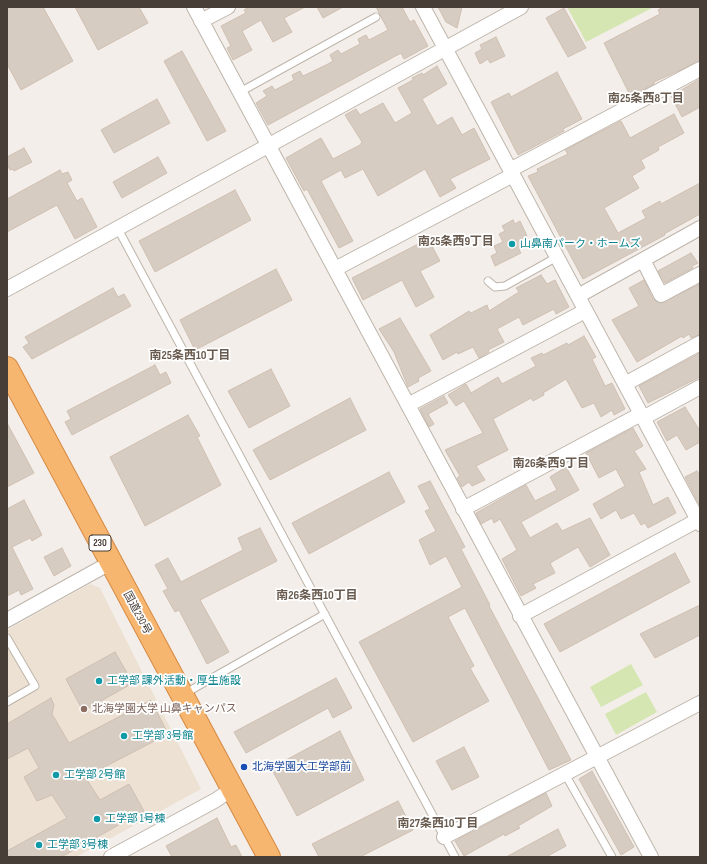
<!DOCTYPE html>
<html>
<head>
<meta charset="utf-8">
<style>
	body { margin:0 }
	#map { position:relative; width:707px; height:864px; overflow:hidden; background:#f3eee9; font-family:"Sofia Sans Condensed",sans-serif }
	canvas { display:block }
	.frame { position:absolute; inset:0; border:8px solid #473e37; pointer-events:none }
</style>
</head>
<body>
<div id="map">
<canvas width="707" height="864"></canvas>
<div class="frame"></div>
</div>
<script>
const ctx = document.querySelector('canvas').getContext('2d');
ctx.lineJoin = 'round';
function paint(path, color) { ctx.fillStyle = color; ctx.fill(path, 'evenodd'); }
const poly = rows => new Path2D(rows.map(r => 'M' + r).join(''));
function strokePath(path, color, width, dash) { ctx.strokeStyle = color; ctx.lineWidth = width; ctx.lineCap = dash ? 'butt' : 'round'; ctx.setLineDash(dash || []); ctx.stroke(path); }
function drawText(font, color, halo, rows, align = 'center') {
  ctx.font = font + ' "Sofia Sans Condensed","Noto Sans JP",sans-serif'; ctx.lineWidth = 3.5; ctx.setLineDash([]); ctx.textBaseline = 'middle'; ctx.strokeStyle = halo; ctx.fillStyle = color; for (const [text, x, y, turn = 0] of rows) {
    ctx.save(); ctx.translate(x, y); ctx.rotate((+turn || 0) * Math.PI / 180); ctx.textAlign = isNaN(turn) ? turn : align; if (halo) ctx.strokeText(text, 0, 0); ctx.fillText(text, 0, 0); ctx.restore();
  }
}
paint(poly([
	[90,584,100,588,201,789,76,857,7,857,7,630]
]), '#ece1d3');
paint(poly([
	[567,7,654,7,586,42],
	[631,664,643,685,601,707,590,687],
	[646,692,657,712,616,735,605,714]
]), '#d6e6b3');
const building = poly([
	[7,7,43,7,73,61,21,90,7,64,7,7],
	[75,7,139,7,148,23,98,50,75,7],
	[249,7,305,7,284,18,292,32,273,42,261,20,242,31,252,50,233,60,227,48,231,46,221,26,246,13,244,10,249,7],
	[317,7,343,7,323,18,317,7],
	[376,7,402,7,410,22,414,20,428,46,404,59,401,53,268,125,256,103,267,96,263,91,272,86,275,90,294,80,292,75,300,71,303,76,328,64,333,61,330,55,338,50,341,54,360,44,358,39,366,35,369,40,388,30,376,7],
	[438,7,462,7,457,28,446,22,438,7],
	[663,7,700,7,700,61,654,82,654,84,633,95,632,92,629,93,604,43,660,14,658,10,663,7],
	[564,8,586,48,568,57,546,18,564,8],
	[496,37,505,56,490,63,488,59,480,64,475,53,482,49,480,45,496,37],
	[182,51,226,131,207,141,164,61,182,51],
	[437,66,447,84,422,99,437,126,452,117,462,135,474,128,490,159,450,179,456,188,440,197,425,169,378,196,363,169,345,178,341,170,321,181,353,241,339,248,307,189,304,191,286,158,321,138,333,159,360,145,362,142,345,115,356,109,360,115,383,103,395,123,412,113,398,88,413,80,412,78,422,73,423,75,437,66],
	[557,72,582,119,563,129,564,131,518,155,491,102,509,93,511,97,557,72],
	[700,79,700,107,682,117,671,96,700,79],
	[157,99,170,123,114,153,101,130,157,99],
	[674,114,684,133,658,147,659,150,641,160,645,168,632,176,639,188,604,208,618,233,646,218,642,211,660,201,661,204,700,183,700,214,664,234,665,235,583,279,528,176,538,172,537,169,568,154,565,150,621,121,630,138,674,114],
	[24,148,32,162,14,171,13,169,10,170,7,165,7,157,24,148],
	[158,157,167,173,122,198,113,182,158,157],
	[60,170,62,174,68,172,72,180,67,183,77,201,82,198,97,227,75,239,57,205,7,232,7,199,60,170],
	[235,190,251,220,155,272,139,241,235,190],
	[513,220,515,224,520,221,527,236,522,239,526,247,519,250,521,253,495,266,491,256,497,253,494,246,503,242,499,234,505,231,502,226,513,220],
	[428,239,440,261,420,271,434,297,416,307,402,280,363,300,352,278,428,239],
	[691,253,698,263,692,266,693,268,665,283,658,271,691,253],
	[276,269,292,300,195,350,180,320,276,269],
	[541,275,547,284,555,280,569,307,556,314,554,309,523,325,519,317,497,329,504,342,488,350,489,352,479,358,473,347,458,354,457,352,443,360,430,335,469,311,471,313,487,305,489,311,519,292,516,288,541,275],
	[644,280,653,299,660,303,700,284,700,335,691,338,689,334,683,338,682,336,637,362,612,320,639,306,629,288,644,280],
	[113,288,118,297,124,294,131,306,32,359,23,347,29,343,25,337,113,288],
	[400,318,431,371,418,378,419,381,408,387,394,352,379,329,400,318],
	[584,336,596,357,592,359,605,386,612,383,625,409,614,415,612,410,601,417,594,403,582,408,566,379,543,393,544,395,533,401,531,398,493,419,508,450,476,466,485,480,472,486,469,482,462,487,457,478,460,476,445,450,483,433,464,401,456,406,448,395,466,384,471,393,498,377,502,384,536,366,531,358,542,353,543,355,567,343,568,345,584,336],
	[700,353,700,377,648,403,639,386,700,353],
	[155,365,160,375,166,372,171,383,72,435,65,422,71,419,67,411,155,365],
	[271,369,290,406,249,428,228,391,271,369],
	[444,396,448,403,428,414,434,424,429,427,420,409,444,396],
	[350,398,366,430,270,480,253,450,350,398],
	[685,407,700,431,700,442,686,450,677,435,667,441,657,422,685,407],
	[188,415,200,436,197,437,221,485,145,526,110,457,188,415],
	[7,423,34,473,7,487,7,423],
	[633,428,643,446,634,451,646,469,639,472,653,505,668,497,676,513,648,528,645,523,641,525,634,513,621,519,616,510,601,519,593,504,625,486,616,469,599,478,586,453,633,428],
	[566,467,579,490,521,522,530,538,557,523,562,531,590,518,610,555,590,567,578,547,550,563,555,573,533,584,536,588,521,596,502,559,517,550,500,519,494,523,492,518,481,524,476,513,526,485,535,501,557,490,550,477,566,467],
	[697,471,700,476,700,506,685,477,697,471],
	[389,472,405,502,309,554,292,523,389,472],
	[430,481,465,547,461,549,490,605,489,606,571,760,549,770,465,608,448,617,474,666,470,668,489,701,413,742,359,642,462,587,446,556,430,565,419,540,436,531,425,511,430,509,418,486,430,481],
	[24,500,42,535,32,541,30,538,12,547,33,589,21,595,19,590,7,596,7,509,24,500],
	[260,528,277,561,200,600,229,652,207,664,179,610,175,612,163,591,168,589,155,565,168,558,181,582,243,550,238,538,260,528],
	[62,548,71,566,54,576,44,557,62,548],
	[675,553,690,582,560,652,544,624,675,553],
	[700,605,700,635,655,658,640,634,700,605],
	[115,652,133,683,83,711,66,679,115,652],
	[336,678,352,708,333,718,328,708,246,753,234,732,336,678],
	[51,698,54,705,52,714,69,743,151,700,168,734,85,777,100,800,129,784,144,811,61,857,7,857,7,851,67,818,52,795,37,801,24,777,39,768,28,748,7,759,7,724,51,698],
	[340,731,364,780,297,816,271,768,340,731],
	[464,747,479,777,452,790,436,761,464,747],
	[592,771,634,847,621,855,579,779,592,771],
	[546,793,552,806,518,826,520,828,505,836,504,834,464,856,455,841,546,793],
	[398,801,413,830,360,857,319,857,312,844,398,801],
	[217,818,231,847,236,845,242,857,172,857,166,846,217,818],
	[558,829,566,846,546,857,506,857,558,829]
]);
paint(building, '#d7ccc1');
strokePath(building, '#cfbfb2', 1);
const lane = poly([
	[240,92,376,17],
	[118,229,455,857],
	[488,281,495,287,505,286,557,257],
	[7,638,35,686,7,702],
	[184,694,325,614],
	[565,774,612,857]
]);
const street = poly([
	[194,7,651,857],
	[423,7,700,524],
	[201,21,228,7],
	[510,170,700,69],
	[643,260,661,295,700,274],
	[335,269,513,175],
	[7,289,521,7],
	[578,296,700,228],
	[625,384,700,343],
	[408,405,585,311],
	[643,418,700,387],
	[463,509,641,414],
	[520,616,698,520],
	[7,620,110,563],
	[444,837,700,703],
	[111,857,216,800,232,789]
]);
const highway = poly([
	[7,368,269,857]
]);
strokePath(lane, '#beb5ab', 9);
strokePath(street, '#beb5ab', 16);
strokePath(highway, '#d68840', 24);
strokePath(lane, '#fff', 7);
strokePath(street, '#fff', 14);
strokePath(highway, '#f7b670', 22);
for (const [x, y, r, color] of [
	[512,244,4,"#0f9aa8"],
	[99,681,4,"#0f9aa8"],
	[84,709,4,"#8d6e63"],
	[124,736,4,"#0f9aa8"],
	[244,767,4,"#1a4fb4"],
	[56,775,4,"#0f9aa8"],
	[97,819,4,"#0f9aa8"],
	[39,845,4,"#0f9aa8"]
]) { const dot = new Path2D(); dot.arc(x, y, r, 0, 2 * Math.PI); ctx.fillStyle = color; ctx.fill(dot); strokePath(dot, '#fff', 1.5); }
for (const [x, y, w] of [
	[100,543,22]
]) { const box = new Path2D(); box.roundRect(x - w / 2, y - 8, w, 16, 3); ctx.fillStyle = '#fff'; ctx.fill(box); strokePath(box, '#473e37', 1); }
drawText('bold 10px', '#473e37', null, [
	["230",100,543]
]);
drawText('11px', '#0d838f', '#fff', [
	["山鼻南パーク・ホームズ",520,244],
	["工学部 課外活動・厚生施設",107,681],
	["工学部 3号館",132,736],
	["工学部 2号館",64,775],
	["工学部 1号棟",105,819],
	["工学部 3号棟",47,845]
], 'left');
drawText('11px', '#473e37', '#fff', [
	["国道230号",137,613,62]
]);
drawText('11px', '#785e54', '#fff', [
	["北海学園大学 山鼻キャンパス",92,709]
], 'left');
drawText('11px', '#164399', '#fff', [
	["北海学園大工学部前",252,767]
], 'left');
drawText('bold 12px', '#695b4f', '#fff', [
	["南25条西8丁目",646,99],
	["南25条西9丁目",456,242],
	["南25条西10丁目",190,356],
	["南26条西9丁目",551,464],
	["南26条西10丁目",317,596],
	["南27条西10丁目",438,824]
]);
</script>
</body>
</html>
